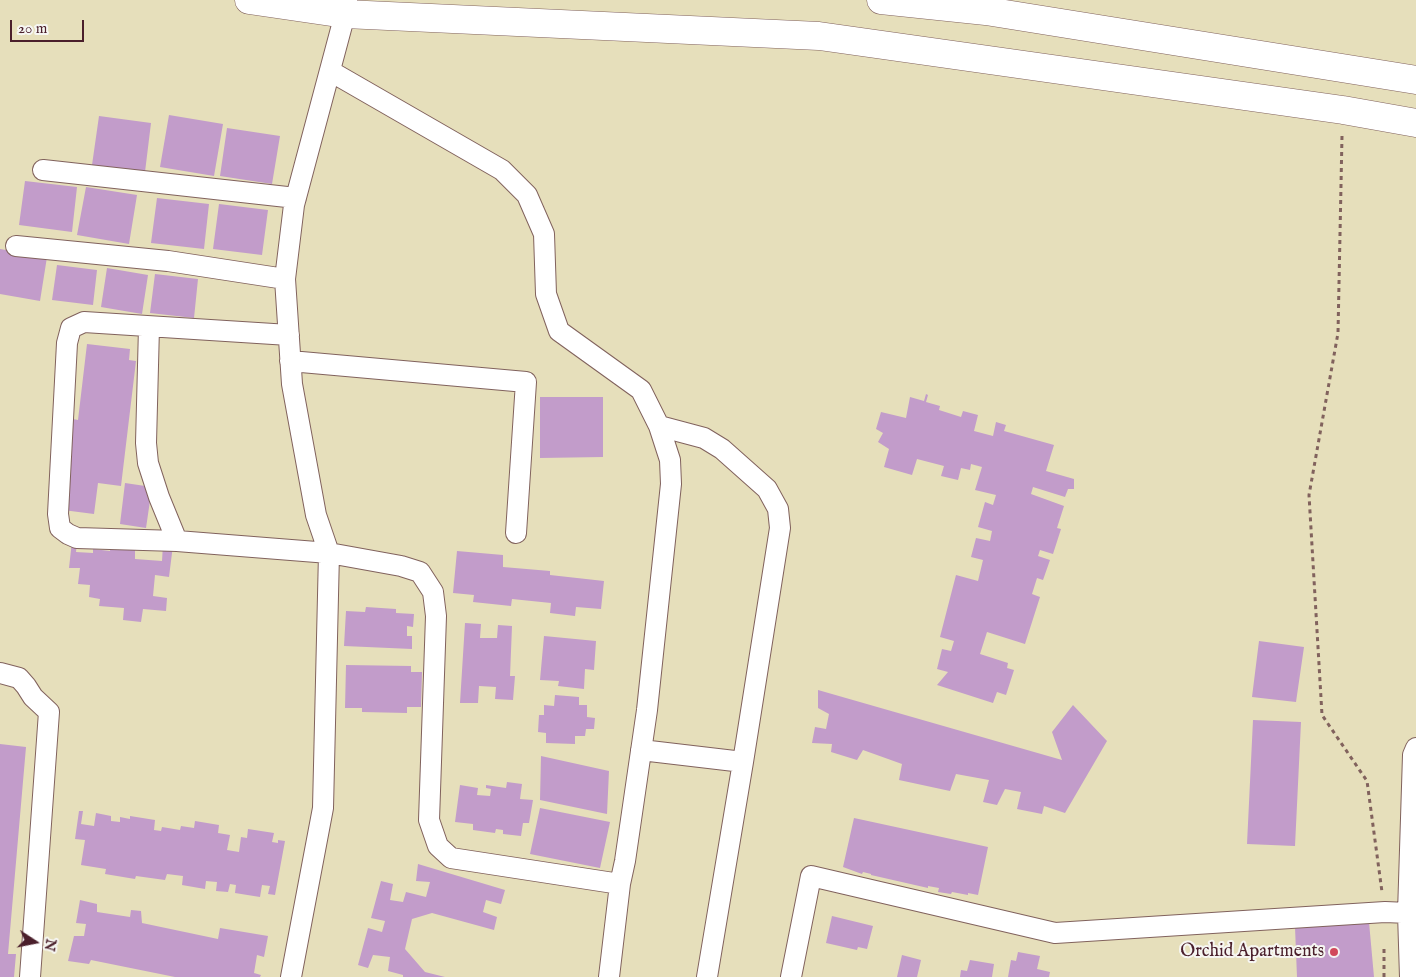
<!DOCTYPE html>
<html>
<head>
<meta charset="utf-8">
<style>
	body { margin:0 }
	#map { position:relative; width:1416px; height:977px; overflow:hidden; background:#e6dfbb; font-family:"IM FELL English",serif }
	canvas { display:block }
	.north { position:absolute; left:10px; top:917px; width:50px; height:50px; -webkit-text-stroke:4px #f6f6f2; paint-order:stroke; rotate:101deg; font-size:14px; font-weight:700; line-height:20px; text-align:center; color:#4a1f2b }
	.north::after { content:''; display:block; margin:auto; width:18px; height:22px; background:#4a1f2b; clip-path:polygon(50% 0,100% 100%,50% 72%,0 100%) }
	.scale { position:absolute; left:10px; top:20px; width:74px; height:22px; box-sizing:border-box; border:2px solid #4a1f2b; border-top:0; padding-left:6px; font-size:15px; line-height:18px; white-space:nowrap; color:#4a1f2b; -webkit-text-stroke:4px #f6f6f2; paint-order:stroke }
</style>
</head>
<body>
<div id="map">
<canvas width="1416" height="977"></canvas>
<div class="north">N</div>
<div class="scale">20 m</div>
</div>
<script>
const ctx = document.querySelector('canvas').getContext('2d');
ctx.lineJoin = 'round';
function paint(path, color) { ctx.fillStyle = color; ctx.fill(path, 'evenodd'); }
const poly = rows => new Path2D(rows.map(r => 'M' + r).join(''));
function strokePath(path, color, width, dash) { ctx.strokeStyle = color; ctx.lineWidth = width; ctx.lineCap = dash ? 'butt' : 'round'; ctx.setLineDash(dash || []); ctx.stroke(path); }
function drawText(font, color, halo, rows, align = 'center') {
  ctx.font = font + ' "IM FELL English",serif'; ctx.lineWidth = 4; ctx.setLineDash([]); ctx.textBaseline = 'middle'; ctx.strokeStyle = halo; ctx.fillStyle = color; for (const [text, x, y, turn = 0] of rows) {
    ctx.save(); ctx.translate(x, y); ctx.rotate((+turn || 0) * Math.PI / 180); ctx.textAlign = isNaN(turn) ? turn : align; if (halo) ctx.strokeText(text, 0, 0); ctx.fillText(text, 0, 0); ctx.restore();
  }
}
paint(poly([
	[169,115,223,124,214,176,160,167],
	[99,116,151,123,145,172,92,165],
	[227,128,280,136,272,184,220,176],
	[25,181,77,187,72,232,19,225],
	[86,187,137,195,129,244,77,235],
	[157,198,209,204,204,249,151,243],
	[219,204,268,210,262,255,213,249],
	[0,249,47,257,40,301,0,294],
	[57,265,97,270,93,305,52,300],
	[107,268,148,275,142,314,101,307],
	[155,274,198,279,194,318,150,313],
	[87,344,130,349,129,360,136,361,121,486,98,483,94,514,63,510,73,419,78,420],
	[926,394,928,395,926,402,940,406,939,410,961,417,963,411,978,415,974,431,993,436,996,422,1006,425,1004,431,1054,445,1046,471,1074,479,1074,489,1068,489,1065,497,1033,487,1031,494,1064,506,1057,528,1061,529,1053,554,1040,550,1038,556,1050,560,1043,580,1037,578,1032,594,1040,597,1025,644,987,632,980,654,1008,663,1007,668,1014,670,1006,695,997,692,993,703,937,685,948,672,937,669,942,649,951,651,954,641,940,637,956,575,978,581,983,560,971,557,976,538,990,541,992,531,978,527,985,502,993,505,996,495,975,490,982,467,971,464,970,470,961,468,958,480,941,476,944,466,917,459,912,475,884,467,889,449,878,442,883,433,876,429,881,412,906,418,910,397,924,401],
	[540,397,603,397,603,457,540,458],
	[125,483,152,487,146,528,120,524],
	[111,539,135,550,135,559,162,561,163,544,173,545,169,577,155,575,153,596,167,598,166,611,143,609,141,622,123,620,124,608,99,606,100,599,89,597,90,585,78,584,80,568,69,568,72,541,77,542,76,552,93,553,93,549,110,551],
	[457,551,503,555,503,567,550,571,550,575,604,581,601,609,576,607,575,616,550,613,551,603,512,599,511,606,473,602,474,595,453,593],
	[366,607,396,609,396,613,414,614,413,627,407,626,407,636,412,636,412,649,344,646,346,611,365,612],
	[465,623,481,624,480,638,497,638,498,625,512,626,510,676,515,676,513,700,495,699,496,687,479,686,478,703,460,703],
	[544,636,596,641,594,670,585,669,584,689,558,686,559,681,540,680],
	[1259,641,1304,647,1296,702,1252,697],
	[346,665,411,666,411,672,422,672,421,707,407,707,407,713,362,712,362,708,345,708],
	[818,690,1062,760,1052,732,1073,705,1107,741,1065,813,1044,806,1042,814,1017,809,1021,792,1005,789,997,805,983,802,989,780,956,774,950,791,899,780,902,764,863,750,857,760,831,752,832,744,812,743,815,727,826,729,829,714,818,708],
	[555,695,579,697,579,705,587,705,587,717,595,718,594,729,586,729,585,736,575,736,575,744,546,743,546,733,538,732,539,715,544,715,544,705,554,706],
	[1253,720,1301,722,1295,846,1247,844],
	[0,744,26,747,8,954,16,954,14,977,0,977],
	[541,756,609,771,607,814,540,800],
	[507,782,522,784,520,799,533,800,529,823,523,823,521,836,503,834,503,830,496,829,495,833,473,830,473,824,455,822,460,785,478,788,477,795,490,796,491,789,486,788,486,785,506,788],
	[540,808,610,822,600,868,530,854],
	[79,811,83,811,81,824,94,826,96,813,111,816,111,821,120,822,120,817,130,819,130,816,155,820,154,830,161,831,162,827,180,830,181,826,194,828,195,821,219,825,218,833,230,835,227,850,239,852,241,837,247,838,248,829,274,833,272,842,278,843,278,840,285,841,275,895,268,894,270,886,262,885,260,897,235,893,236,885,230,884,228,892,216,891,217,882,206,881,205,889,182,885,183,876,167,874,165,880,136,876,135,879,105,874,106,869,81,865,85,840,75,839],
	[854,818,988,847,978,895,968,893,968,895,952,892,951,894,938,892,939,888,928,886,928,888,871,875,871,874,863,872,862,874,843,867],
	[418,864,505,890,501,904,486,900,483,912,497,917,494,930,432,913,412,919,405,949,425,972,445,977,403,977,403,975,388,971,390,957,373,955,368,968,358,965,368,928,382,932,385,921,371,918,381,881,393,884,390,900,403,902,406,892,426,897,430,882,416,881],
	[80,900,97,904,97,912,130,917,131,910,141,911,142,923,218,939,220,928,268,936,264,957,257,955,254,973,261,975,260,977,175,977,91,960,89,964,68,961,74,936,84,936,86,924,76,923],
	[832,916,873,926,867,949,858,947,857,950,826,943],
	[1369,922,1374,977,1297,977,1295,927],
	[1018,952,1040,956,1037,969,1050,972,1049,977,1008,977,1011,960,1016,961],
	[902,955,921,960,917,977,897,977],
	[970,960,994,964,992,977,960,977,961,970,967,971]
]), '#c29cca');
const street = poly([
	[330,71,502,170,527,195,544,234,546,294,559,331,641,390,659,426,670,460,671,484,647,710,625,861,620,884,609,977],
	[43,170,296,198],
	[16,246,168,261,285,279],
	[149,327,146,443,148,463,159,497,177,541],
	[289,335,84,322,71,328,67,343,58,514,60,528,68,534,77,538,177,541,329,553,401,566,420,572,433,592,436,616,429,820,438,846,451,858,620,884],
	[290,361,526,382,516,533],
	[659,426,704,438,722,449,767,489,778,509,780,528,743,762,707,977],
	[0,673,19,678,26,686,33,697,49,712,30,977],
	[641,750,743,762],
	[1408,913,1413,755,1416,748],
	[291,977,323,808,329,553,316,515,292,384,285,279,294,205,345,14,347,0],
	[791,977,811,876,1055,933,1385,912,1408,913,1410,977]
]);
const secondary = poly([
	[249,0,345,14,819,36,1343,110,1416,123],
	[881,0,986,11,1416,80]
]);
strokePath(street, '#81625d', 22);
strokePath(secondary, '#81625d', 29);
strokePath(poly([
	[1342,136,1338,333,1309,495,1322,715,1367,781,1382,892],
	[1384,977,1384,948]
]), '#81625d', 3, [4, 4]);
strokePath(street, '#fff', 20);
strokePath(secondary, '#fff', 28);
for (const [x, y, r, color] of [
	[1334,952,5,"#d1495b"]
]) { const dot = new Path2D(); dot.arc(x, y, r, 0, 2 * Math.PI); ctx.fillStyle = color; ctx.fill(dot); strokePath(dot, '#f6f6f2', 2); }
drawText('18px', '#4a1f2b', '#f6f6f2', [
	["Orchid Apartments",1324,952]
], 'right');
</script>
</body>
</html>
